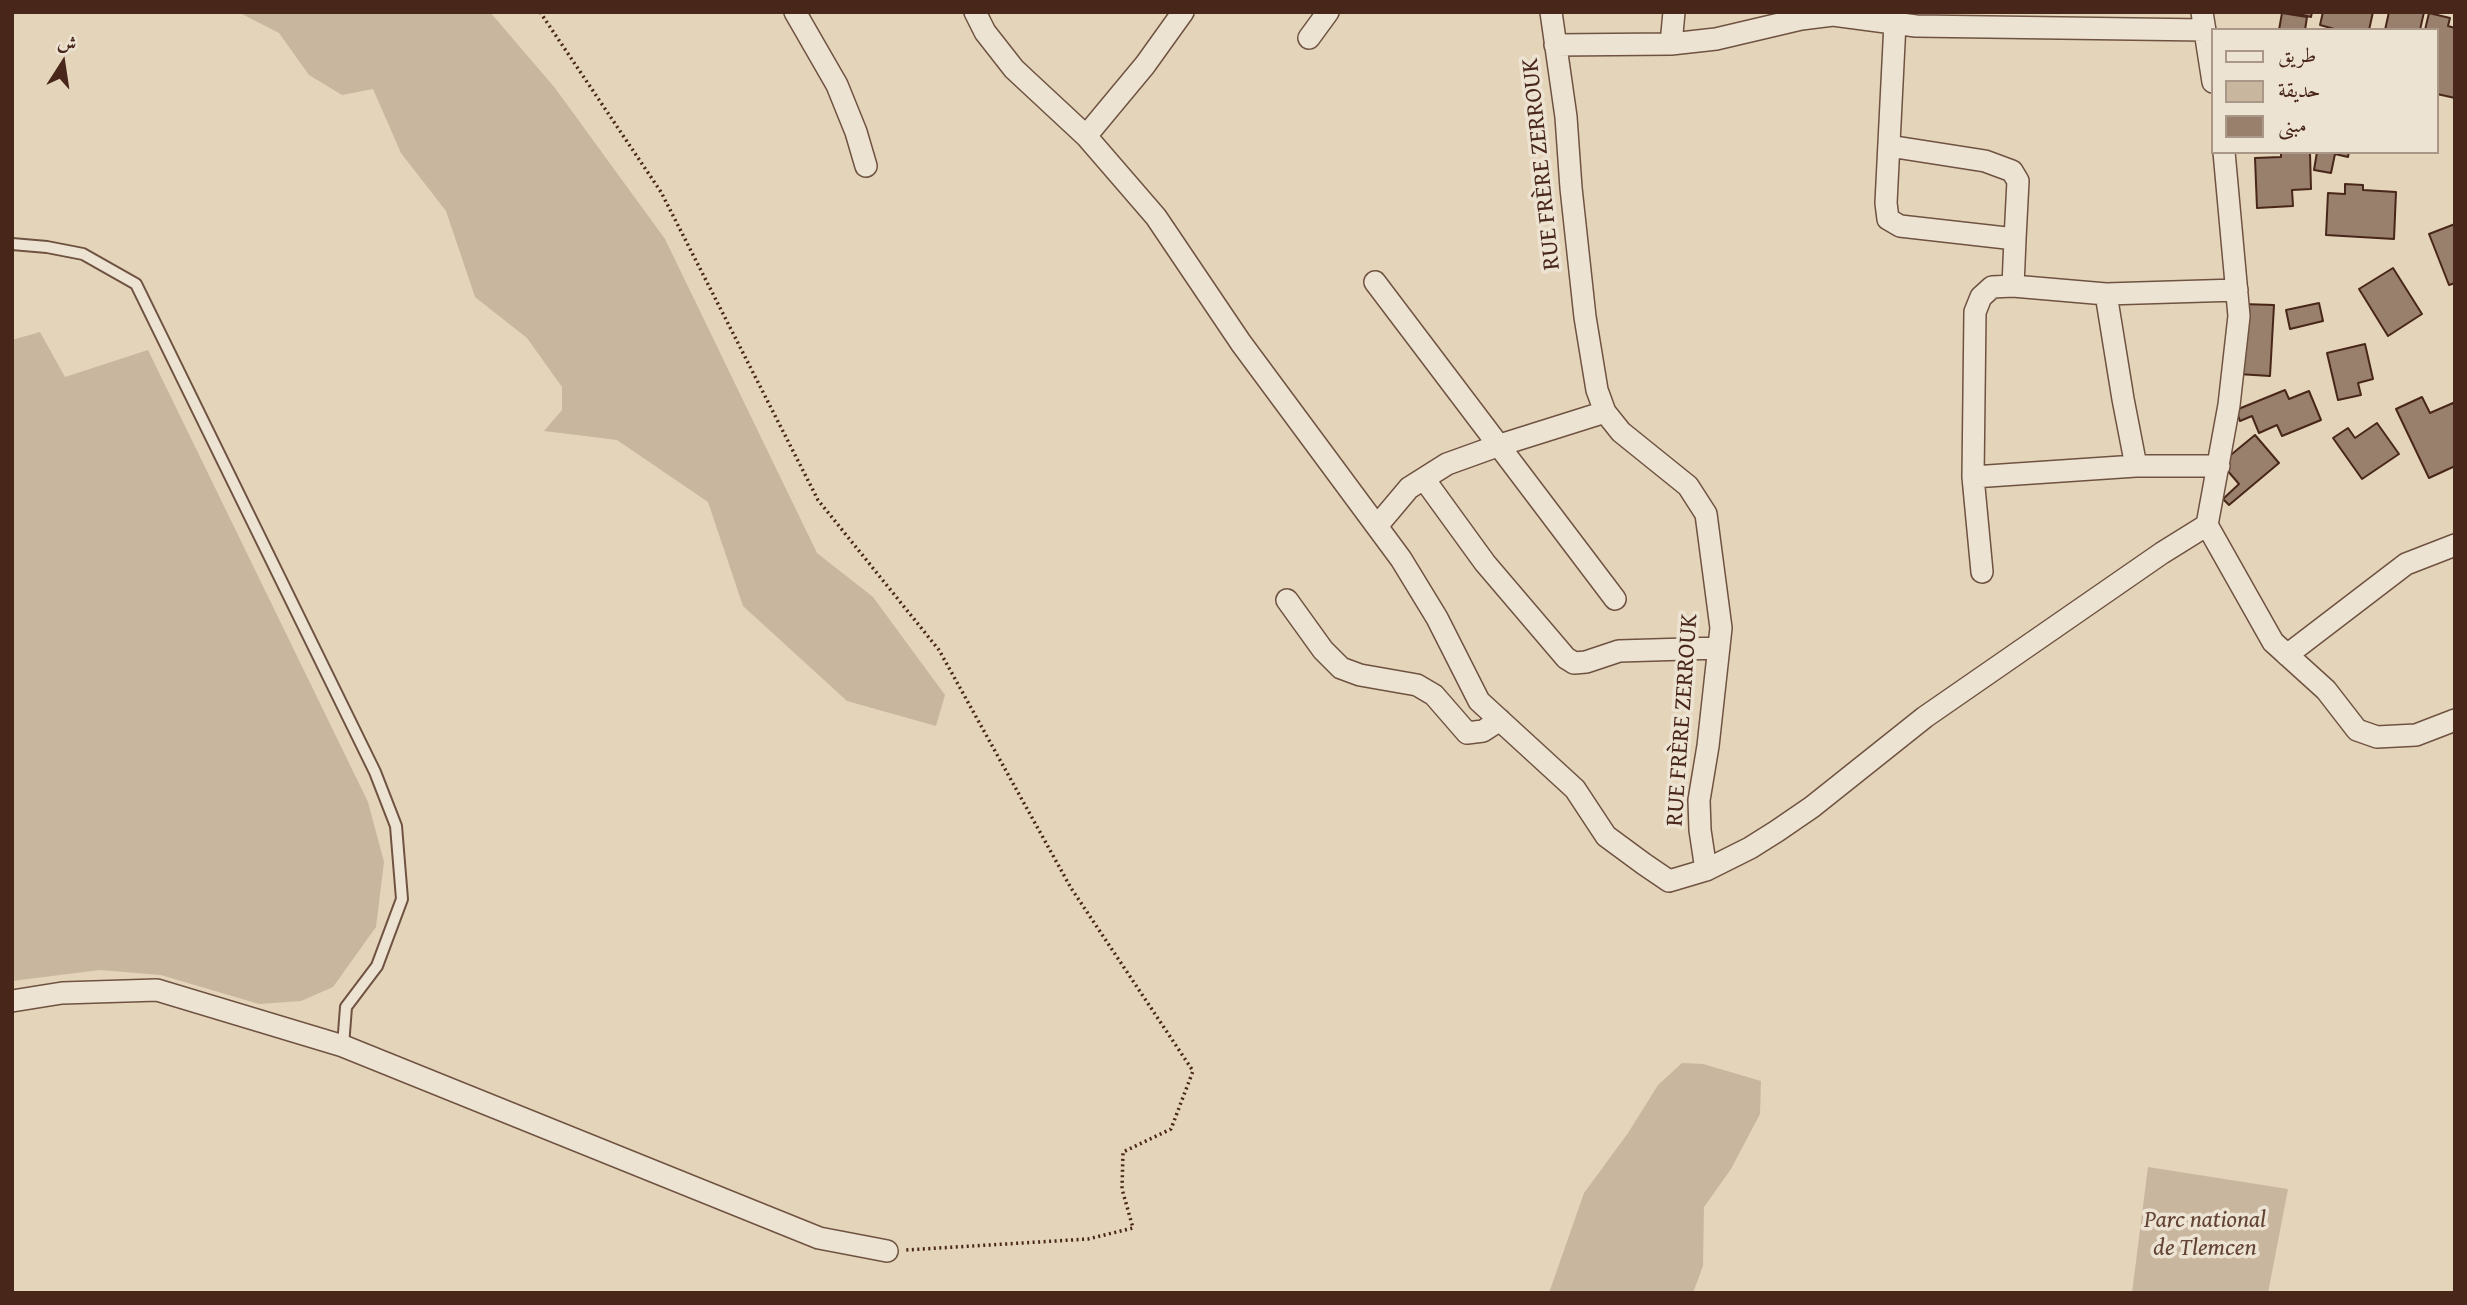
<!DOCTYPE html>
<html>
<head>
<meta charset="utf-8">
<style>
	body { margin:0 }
	#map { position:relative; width:2467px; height:1305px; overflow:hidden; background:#e4d4b9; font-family:"Gentium Book Plus",Amiri,serif }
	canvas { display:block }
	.frame { position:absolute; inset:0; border:14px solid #482619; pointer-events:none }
	.legend { position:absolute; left:2211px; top:28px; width:228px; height:126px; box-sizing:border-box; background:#ede3d2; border:2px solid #ab9788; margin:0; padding:9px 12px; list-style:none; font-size:21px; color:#482619 }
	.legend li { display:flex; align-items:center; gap:14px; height:35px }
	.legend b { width:35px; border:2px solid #ab9788 }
	.north { position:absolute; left:28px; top:28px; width:70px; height:70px; -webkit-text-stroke:5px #ede3d2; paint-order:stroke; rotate:12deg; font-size:19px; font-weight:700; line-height:28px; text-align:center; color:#482619 }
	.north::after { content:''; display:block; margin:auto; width:24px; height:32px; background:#482619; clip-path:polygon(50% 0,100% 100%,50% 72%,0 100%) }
</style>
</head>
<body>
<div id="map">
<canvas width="2467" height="1305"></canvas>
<div class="frame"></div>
<ul class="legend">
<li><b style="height:9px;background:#ede3d2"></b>طريق</li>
<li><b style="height:19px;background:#c9b69e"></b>حديقة</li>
<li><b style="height:19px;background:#99806c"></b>مبنى</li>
</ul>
<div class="north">ش</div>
</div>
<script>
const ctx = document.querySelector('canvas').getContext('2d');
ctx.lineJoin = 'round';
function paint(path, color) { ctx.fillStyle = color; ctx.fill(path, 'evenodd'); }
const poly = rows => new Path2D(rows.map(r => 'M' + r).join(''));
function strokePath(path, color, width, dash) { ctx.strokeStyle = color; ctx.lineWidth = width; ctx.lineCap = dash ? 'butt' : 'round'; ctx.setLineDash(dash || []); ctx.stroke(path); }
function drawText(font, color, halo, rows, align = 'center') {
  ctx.font = font + ' "Gentium Book Plus",serif'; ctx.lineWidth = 7; ctx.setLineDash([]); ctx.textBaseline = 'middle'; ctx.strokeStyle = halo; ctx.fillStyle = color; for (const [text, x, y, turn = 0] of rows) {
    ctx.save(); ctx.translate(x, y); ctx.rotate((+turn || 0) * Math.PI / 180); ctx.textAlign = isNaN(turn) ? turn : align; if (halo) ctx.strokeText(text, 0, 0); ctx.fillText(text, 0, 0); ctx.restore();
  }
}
paint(poly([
	[238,12,490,12,555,88,665,239,817,553,873,597,945,695,936,726,847,701,743,606,708,502,617,440,544,431,562,410,562,387,527,338,475,297,446,211,401,153,373,89,342,95,309,75,279,33],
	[40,332,65,377,148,350,368,802,384,862,376,927,333,987,301,1001,259,1004,161,975,100,970,12,981,12,340],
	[1682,1063,1703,1064,1761,1081,1760,1114,1731,1169,1704,1207,1703,1266,1693,1293,1549,1293,1584,1193,1628,1133,1658,1085],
	[2148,1167,2288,1189,2268,1293,2132,1293]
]), '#c9b69e');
const building = poly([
	[2291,12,2312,12,2311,17,2291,12],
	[2323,12,2373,12,2369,30,2338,30,2320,25,2323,12],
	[2389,12,2424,12,2420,30,2385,30,2389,12],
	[2282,13,2307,17,2305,30,2279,30,2282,13],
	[2429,13,2450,18,2448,26,2455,28,2455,98,2437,94,2437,30,2425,30,2429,13],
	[2281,152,2310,153,2311,189,2292,190,2293,206,2257,208,2255,158,2281,157,2281,152],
	[2317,152,2349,152,2348,157,2335,154,2331,173,2314,170,2317,152],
	[2345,184,2363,185,2363,190,2396,192,2394,239,2326,235,2328,193,2345,194,2345,184],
	[2455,224,2455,283,2449,285,2429,234,2455,224],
	[2393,268,2422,314,2388,336,2359,289,2393,268],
	[2319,303,2323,321,2290,329,2286,310,2319,303],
	[2242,304,2274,305,2270,376,2238,374,2242,304],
	[2365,344,2373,379,2358,383,2361,395,2338,400,2327,353,2365,344],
	[2285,390,2289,399,2309,391,2321,420,2282,436,2277,425,2259,433,2252,416,2240,421,2236,410,2285,390],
	[2422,397,2430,413,2453,403,2455,407,2455,466,2429,478,2396,409,2422,397],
	[2377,423,2399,454,2362,479,2333,438,2348,428,2355,438,2377,423],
	[2255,435,2279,463,2229,505,2223,499,2239,484,2221,463,2255,435]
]);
paint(building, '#99806c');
strokePath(building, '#482619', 2);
const service = poly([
	[12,244,47,247,83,254,136,284,375,772,396,826,402,899,377,966,346,1007,343,1046]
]);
const minor = poly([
	[795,12,837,85,856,132,866,166],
	[975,12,985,32,1014,69,1086,136,1156,217,1241,343,1401,559,1437,618,1479,701,1575,789,1606,836,1644,864,1669,881,1706,870],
	[1551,12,1566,117,1571,188,1585,317,1597,390,1605,412,1621,432,1688,486,1706,514,1721,628,1708,746,1699,800,1700,830,1706,870,1750,848,1777,831,1812,807,1925,717,2162,553,2207,525],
	[2202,12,2213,82],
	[1895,23,1886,203,1888,219,1900,226,2015,239,2013,286,2106,294,2237,290],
	[1309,38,1328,12],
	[1671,44,1674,12],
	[1555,45,1671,44,1716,39,1801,19,1833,15,1916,26,2205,30],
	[1086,136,1145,65,1183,12],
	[1889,146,1985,161,2012,171,2018,181,2015,239],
	[2224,152,2239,316,2229,405,2207,525,2273,642,2326,690,2357,730,2377,737,2416,735,2455,720],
	[1375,282,1615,599],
	[2106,294,2123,399,2136,466,2219,466],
	[1973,477,1975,312,1981,297,1992,287,2013,286],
	[1424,479,1485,563,1566,658,1574,663,1586,662,1619,651,1719,648],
	[1377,526,1409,488,1447,464,1497,446,1605,412],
	[1982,572,1973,477,2136,466],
	[1287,600,1323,650,1341,668,1360,675,1417,685,1434,695,1467,733,1483,731,1500,720],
	[2287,655,2406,564,2455,545],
	[12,1001,62,993,157,990,343,1046,819,1238,887,1251]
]);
strokePath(service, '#6f5241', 14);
strokePath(minor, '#6f5241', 24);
strokePath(poly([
	[540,12,661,192,818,500,939,650,1071,888,1193,1071,1171,1129,1123,1152,1122,1189,1133,1228,1088,1239,906,1250]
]), '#482619', 3.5, [2, 3.5]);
strokePath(service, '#ede3d2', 10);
strokePath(minor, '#ede3d2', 21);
drawText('24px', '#482619', '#ede3d2', [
	["RUE FRÈRE ZERROUK",1542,164,-96],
	["RUE FRÈRE ZERROUK",1683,720,-86]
]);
drawText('italic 24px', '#624334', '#ede3d2', [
	["Parc national",2205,1221],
	["de Tlemcen",2205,1249]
]);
</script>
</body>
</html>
